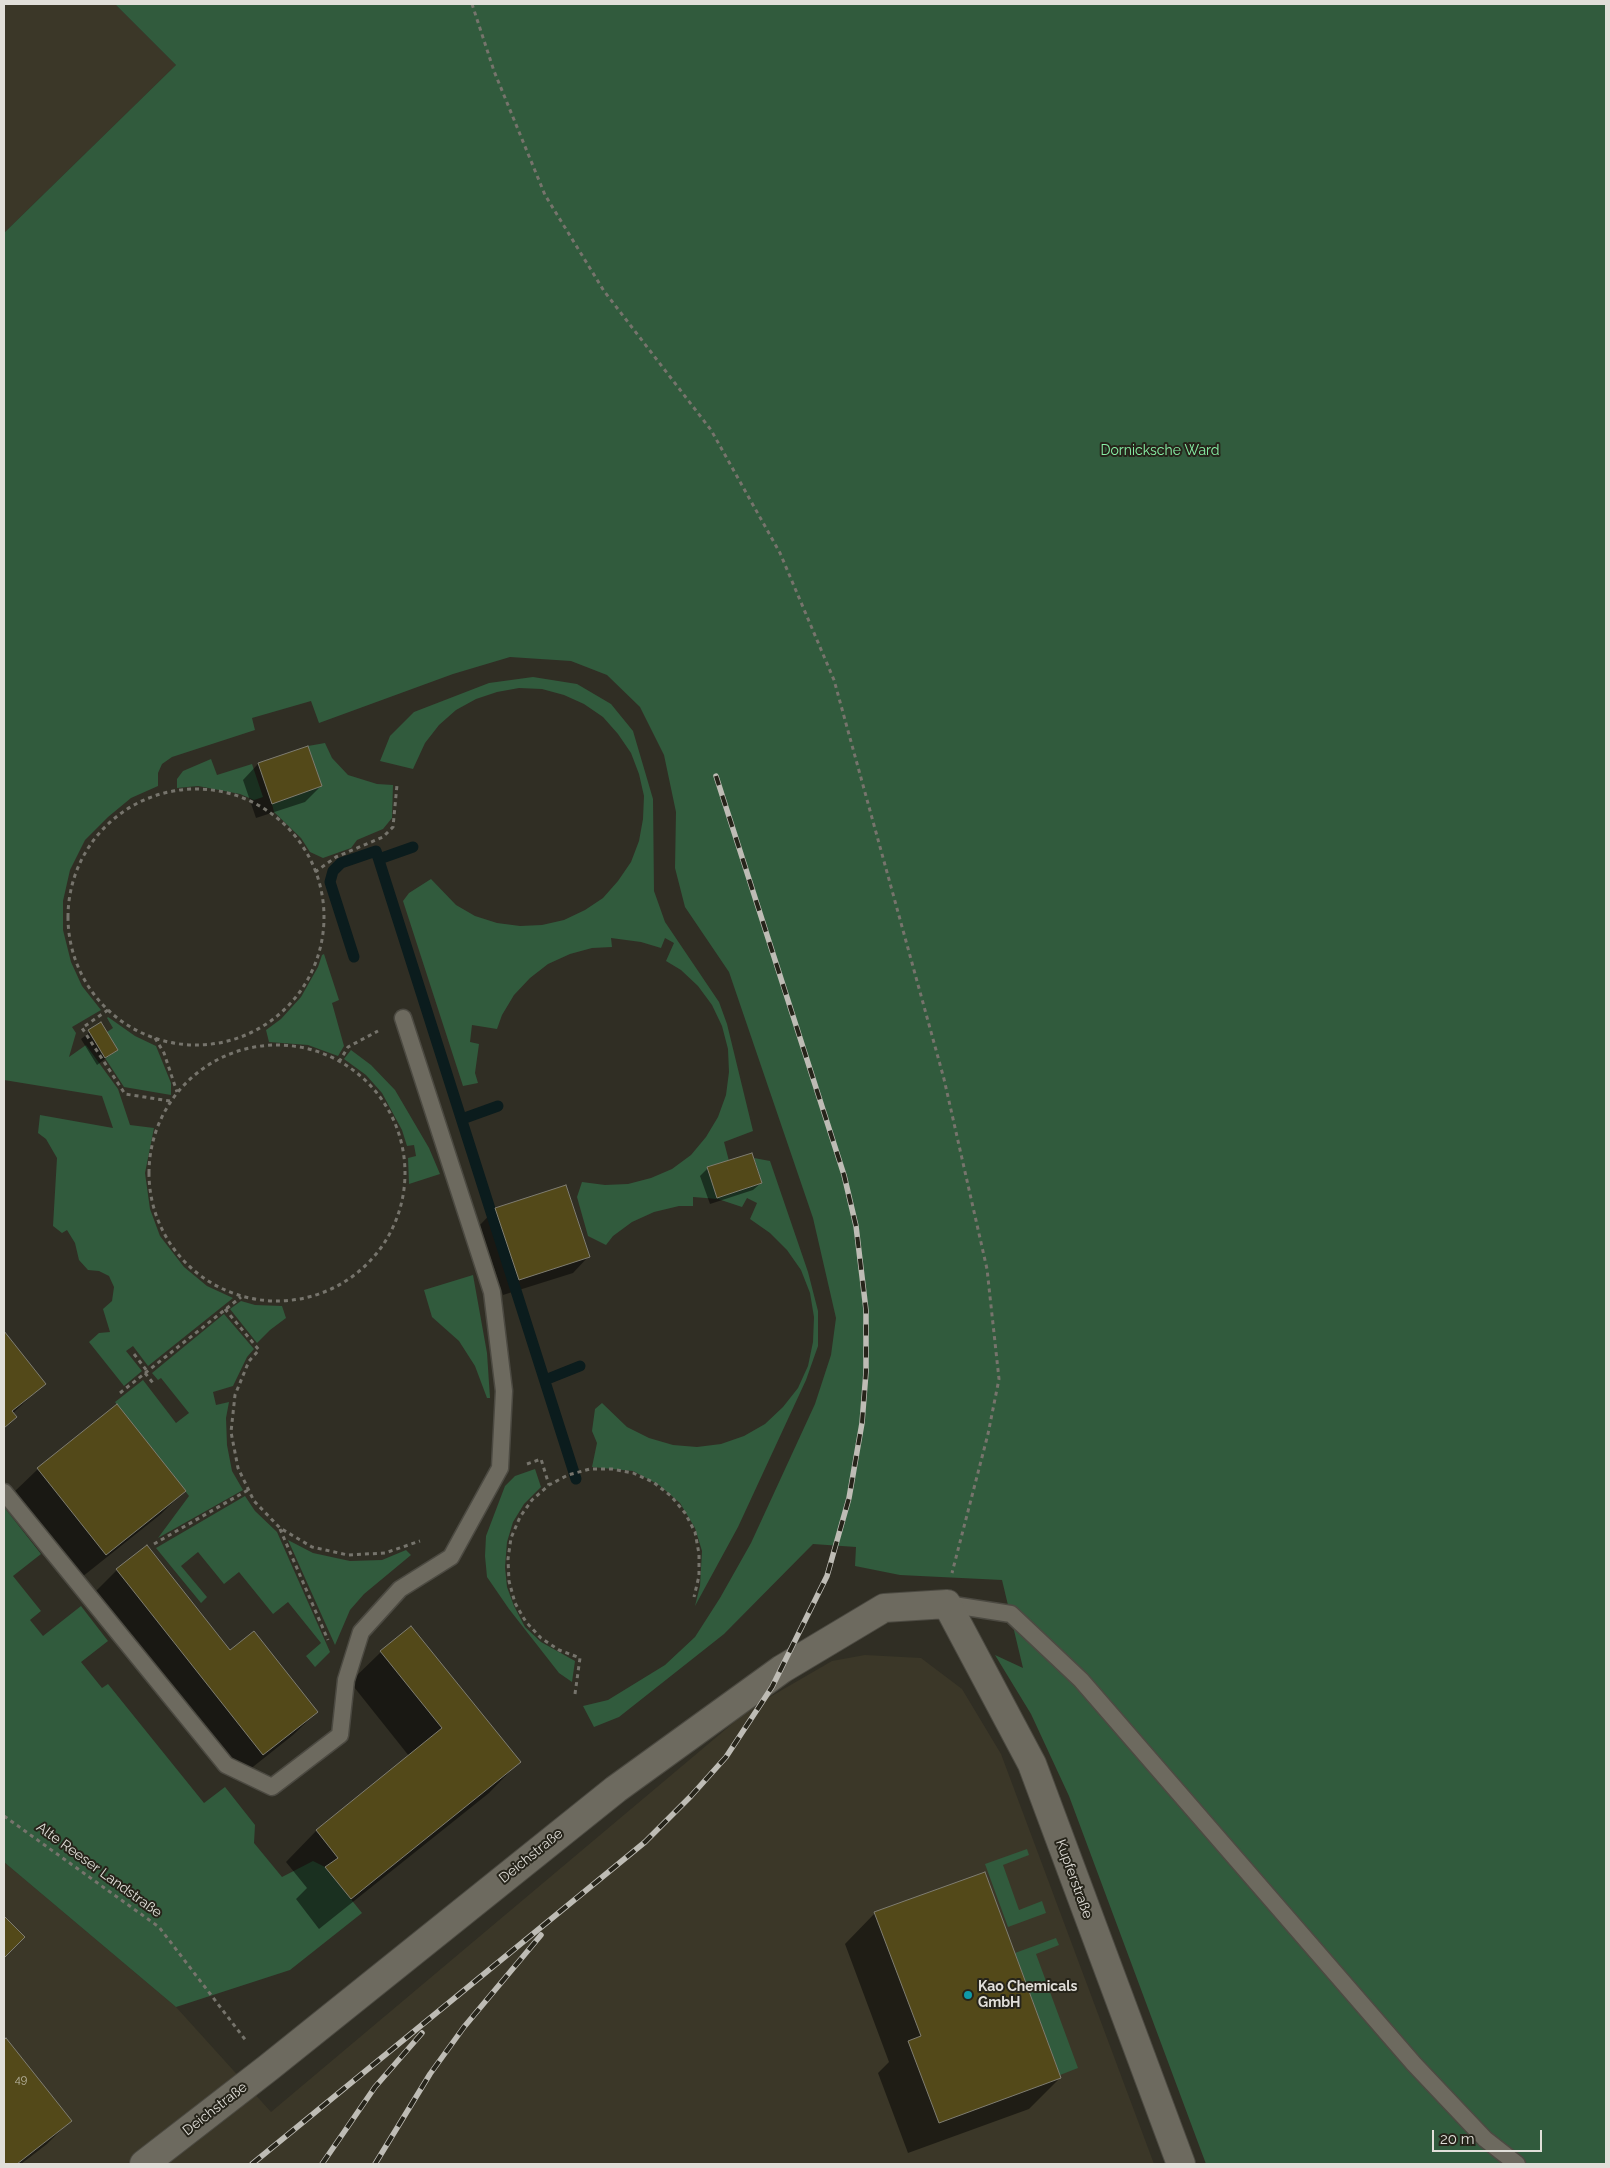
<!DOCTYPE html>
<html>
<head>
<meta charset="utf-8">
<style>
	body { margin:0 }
	#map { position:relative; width:1610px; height:2168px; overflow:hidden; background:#302e24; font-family:Raleway,sans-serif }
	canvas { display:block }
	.frame { position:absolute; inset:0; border:5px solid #e1dfd9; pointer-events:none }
	.scale { position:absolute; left:1432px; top:2130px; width:110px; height:22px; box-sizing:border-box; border:2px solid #e1dfd9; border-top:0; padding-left:6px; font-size:15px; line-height:18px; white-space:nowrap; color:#e1dfd9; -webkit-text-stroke:4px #26241a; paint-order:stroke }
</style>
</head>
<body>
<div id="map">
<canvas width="1610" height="2168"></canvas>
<div class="frame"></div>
<div class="scale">20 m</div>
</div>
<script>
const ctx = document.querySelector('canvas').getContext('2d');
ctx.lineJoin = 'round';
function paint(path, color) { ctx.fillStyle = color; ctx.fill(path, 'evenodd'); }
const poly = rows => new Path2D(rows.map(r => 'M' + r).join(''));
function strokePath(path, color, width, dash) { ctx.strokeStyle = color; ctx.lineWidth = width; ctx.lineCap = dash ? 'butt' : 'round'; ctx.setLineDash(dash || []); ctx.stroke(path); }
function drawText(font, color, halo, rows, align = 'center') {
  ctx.font = font + ' Raleway,sans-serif'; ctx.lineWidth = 4; ctx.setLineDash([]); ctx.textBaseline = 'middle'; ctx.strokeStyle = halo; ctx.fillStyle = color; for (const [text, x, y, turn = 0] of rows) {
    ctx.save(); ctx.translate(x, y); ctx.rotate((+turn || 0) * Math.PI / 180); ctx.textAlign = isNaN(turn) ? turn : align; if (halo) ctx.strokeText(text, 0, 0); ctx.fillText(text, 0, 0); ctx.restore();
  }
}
paint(poly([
	[4,4,115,4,176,65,4,233],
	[865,1655,921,1658,962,1689,1001,1754,1154,2164,4,2164,4,1862,176,2007,271,2112,751,1708,832,1661]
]), '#3b3728');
paint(poly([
	[115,4,1606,4,1606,2164,1206,2164,1069,1796,1031,1714,995,1655,1023,1668,1002,1580,900,1575,855,1566,856,1547,813,1544,724,1634,619,1717,594,1727,583,1706,608,1700,665,1665,695,1637,720,1598,751,1543,815,1404,831,1355,836,1318,813,1218,729,972,685,907,675,868,676,812,664,755,640,707,607,675,571,661,510,657,453,674,319,723,311,701,252,718,255,730,172,757,162,764,158,773,158,786,131,798,108,817,85,840,70,870,63,901,63,930,71,962,82,986,101,1010,72,1027,76,1033,69,1057,86,1045,118,1089,130,1125,154,1128,145,1173,150,1209,160,1236,184,1267,207,1286,233,1298,148,1366,133,1346,126,1351,142,1371,124,1386,89,1342,99,1333,110,1332,103,1309,112,1301,114,1287,109,1276,99,1271,88,1270,79,1260,75,1243,67,1230,62,1233,53,1226,57,1158,46,1139,38,1133,40,1115,113,1128,102,1096,4,1080,4,233,176,65],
	[533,677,577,684,611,704,633,731,653,799,654,891,665,922,719,1002,727,1024,753,1131,724,1142,729,1161,717,1197,762,1183,754,1158,770,1161,808,1272,818,1311,818,1346,806,1380,738,1527,695,1606,700,1586,702,1551,695,1528,680,1503,659,1485,633,1471,592,1467,597,1443,592,1431,595,1409,602,1403,627,1427,649,1438,673,1445,697,1447,721,1444,744,1436,765,1424,783,1407,798,1388,808,1366,813,1342,814,1317,810,1293,801,1270,787,1250,770,1233,750,1219,757,1203,747,1198,742,1207,718,1199,693,1197,693,1206,679,1206,654,1212,632,1222,613,1236,606,1245,588,1236,577,1197,582,1182,605,1185,628,1184,651,1178,672,1169,691,1155,706,1137,718,1117,726,1095,729,1072,728,1049,722,1026,712,1005,698,986,681,970,666,961,674,943,665,938,661,948,641,942,611,938,612,947,592,948,570,954,548,964,530,978,514,995,502,1015,497,1029,472,1025,470,1042,479,1044,475,1073,478,1083,463,1086,403,901,409,893,431,879,456,905,475,916,497,923,520,926,542,925,564,920,585,910,603,898,618,881,631,862,639,841,643,819,644,796,639,774,631,753,618,734,603,717,584,704,564,695,542,689,519,688,497,692,476,699,456,710,439,725,425,743,413,769,380,761,390,736,414,712,489,683],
	[325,743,332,758,348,775,377,784,393,785,392,818,383,829,357,840,351,848,323,858,310,852,301,838,274,812,272,804,322,786,308,746],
	[211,759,217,775,252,764,263,797,254,800,240,794,198,786,177,788,177,779,183,771],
	[324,954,339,1000,332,1003,344,1046,338,1056,308,1045,269,1042,266,1030,281,1019,301,997,318,967,322,955],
	[108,1017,135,1036,156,1046,171,1083,171,1095,124,1087,105,1058,118,1050,107,1032,113,1028,107,1018],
	[351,1050,371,1065,395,1090,429,1148,440,1174,409,1184,408,1158,416,1156,414,1145,407,1146,402,1130,382,1093,366,1075,344,1059],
	[473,1275,487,1353,490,1398,487,1398,475,1366,459,1341,432,1317,424,1290],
	[241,1301,255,1305,282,1306,286,1318,270,1330,257,1343,230,1309],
	[224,1314,254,1349,247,1357,233,1386,213,1392,216,1405,229,1402,226,1418,227,1445,232,1471,243,1490,158,1538,189,1496,115,1402,143,1380,176,1423,189,1413,161,1378,158,1380,152,1373],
	[535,1469,541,1487,524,1504,513,1522,507,1542,505,1567,507,1587,514,1606,525,1627,541,1642,575,1661,572,1682,559,1673,509,1609,487,1577,485,1556,486,1536,505,1486,515,1476],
	[245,1496,255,1511,277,1532,330,1652,315,1667,306,1656,321,1643,288,1602,273,1614,239,1572,224,1584,198,1552,181,1566,207,1597,201,1603,156,1548],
	[4,1507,41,1554,13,1576,41,1611,30,1620,43,1636,81,1606,108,1641,81,1662,102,1688,108,1684,204,1803,225,1787,255,1825,254,1843,282,1877,313,1861,325,1867,362,1913,290,1970,176,2007,4,1862],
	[288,1540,313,1553,350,1561,382,1560,406,1550,411,1555,364,1594,350,1610,335,1645],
	[1027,1849,1029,1855,1003,1865,1019,1910,1042,1901,1046,1913,1008,1927,985,1864],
	[1056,1938,1059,1945,1036,1954,1078,2068,1060,2075,1015,1953]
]), '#315b3d');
paint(poly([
	[308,747,321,786,305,802,256,818,243,780,258,764],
	[100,1024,117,1050,97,1065,81,1039],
	[708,1168,761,1183,753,1190,710,1204,700,1176],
	[565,1186,588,1257,573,1273,503,1295,480,1225,495,1209],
	[4,1333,44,1384,12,1414,15,1417,4,1429],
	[117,1406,184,1491,161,1514,82,1577,14,1492,38,1469],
	[117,1570,230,1651,317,1712,293,1735,239,1778,94,1593],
	[381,1652,519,1762,489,1793,319,1929,296,1899,307,1888,286,1862,316,1831,409,1756,350,1682],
	[875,1913,1060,2078,1029,2109,908,2153,878,2073,889,2062,845,1944],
	[5,2040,70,2121,47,2144,21,2164,4,2164]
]), '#0007');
strokePath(poly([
	[379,859,413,847],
	[354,957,330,882,333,871,341,863,376,851,576,1479],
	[462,1119,498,1106],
	[545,1380,580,1366]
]), '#0b1c1d', 11);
const building = poly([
	[308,746,322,786,272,804,258,763,308,746],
	[101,1022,118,1050,105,1058,88,1030,101,1022],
	[752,1153,762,1183,717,1198,707,1167,752,1153],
	[566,1185,590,1257,519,1280,495,1208,566,1185],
	[4,1331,46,1384,12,1411,17,1417,4,1428,4,1331],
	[117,1404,186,1491,106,1555,37,1468,117,1404],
	[147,1545,230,1650,254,1631,318,1712,263,1755,116,1569,147,1545],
	[411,1626,521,1762,351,1899,325,1867,338,1858,316,1830,442,1728,380,1651,411,1626],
	[985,1872,1061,2078,939,2123,908,2041,921,2036,874,1912,985,1872],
	[4,1916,25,1937,4,1958,4,1916],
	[6,2038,72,2121,17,2164,4,2164,4,2040,6,2038]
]);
paint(building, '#534919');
strokePath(building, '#7f7d71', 1);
const lane = poly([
	[4,1492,226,1765,272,1787,340,1735,346,1680,361,1632,400,1589,451,1557,500,1468,504,1391,492,1292,403,1018],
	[947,1604,1011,1614,1081,1680,1414,2064,1485,2139,1517,2164]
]);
const street = poly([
	[144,2164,268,2068,616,1789,782,1669,884,1608,947,1604,1032,1764,1181,2164]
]);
strokePath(lane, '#4c4a42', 19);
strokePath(street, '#4c4a42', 30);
strokePath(poly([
	[472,4,494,71,545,195,604,291,711,430,780,553,834,680,944,1079,987,1269,999,1379,988,1434,952,1573],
	'68 917a128 128 0 1 1 256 0a128 128 0 1 1-256 0Z',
	[315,872,336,857,383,837,393,827,397,785],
	[108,1010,82,1028,125,1094,170,1101],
	[155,1038,164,1053,177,1092],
	'149 1173a128 128 0 1 1 256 0a128 128 0 1 1-256 0Z',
	[339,1062,348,1047,378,1031],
	[225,1309,259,1350,249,1361,235,1395,231,1432,238,1468,254,1501,280,1528,312,1547,348,1555,385,1553,420,1541],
	[134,1354,147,1371],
	[145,1373,153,1383],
	[120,1393,241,1297],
	[527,1464,541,1459,549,1485],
	[280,1529,328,1640],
	[154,1544,248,1490],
	[575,1694,580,1658,559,1650,541,1638,526,1622,515,1603,509,1581,508,1559,511,1538,520,1517,532,1500,549,1485,568,1475,590,1469,612,1469,633,1473,653,1482,671,1496,685,1513,695,1532,699,1554,699,1576,694,1597],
	[4,1816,159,1927,247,2042]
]), '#76746c', 3, [4, 4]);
strokePath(lane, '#6d6a5f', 16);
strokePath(street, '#6d6a5f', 28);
const rail = poly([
	[252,2164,595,1883,645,1842,691,1796,726,1757,772,1687,827,1576,849,1498,862,1423,866,1372,866,1310,856,1226,844,1175,716,776],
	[322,2164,375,2087,422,2033],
	[375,2164,430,2074,464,2027,541,1935]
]);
strokePath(rail, '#bebcb5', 5.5);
strokePath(rail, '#26241a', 4, [11]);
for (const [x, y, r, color] of [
	[968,1995,5,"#0f9aa8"]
]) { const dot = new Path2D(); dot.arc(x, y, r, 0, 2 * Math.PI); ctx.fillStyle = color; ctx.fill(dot); strokePath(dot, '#26241a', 2); }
drawText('11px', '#bebaa9', null, [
	["49",21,2080]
]);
drawText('14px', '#88f0a6', '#26241a', [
	["Dornicksche Ward",1160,451]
]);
drawText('14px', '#e1dfd9', '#26241a', [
	["Deichstraße",531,1856,-39],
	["Alte Reeser Landstraße",99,1870,36],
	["Kupferstraße",1074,1879,70],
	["Deichstraße",215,2109,-38]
]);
drawText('bold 14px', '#e1dfd9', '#26241a', [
	["Kao Chemicals",978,1987],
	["GmbH",978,2003]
], 'left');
</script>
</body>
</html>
